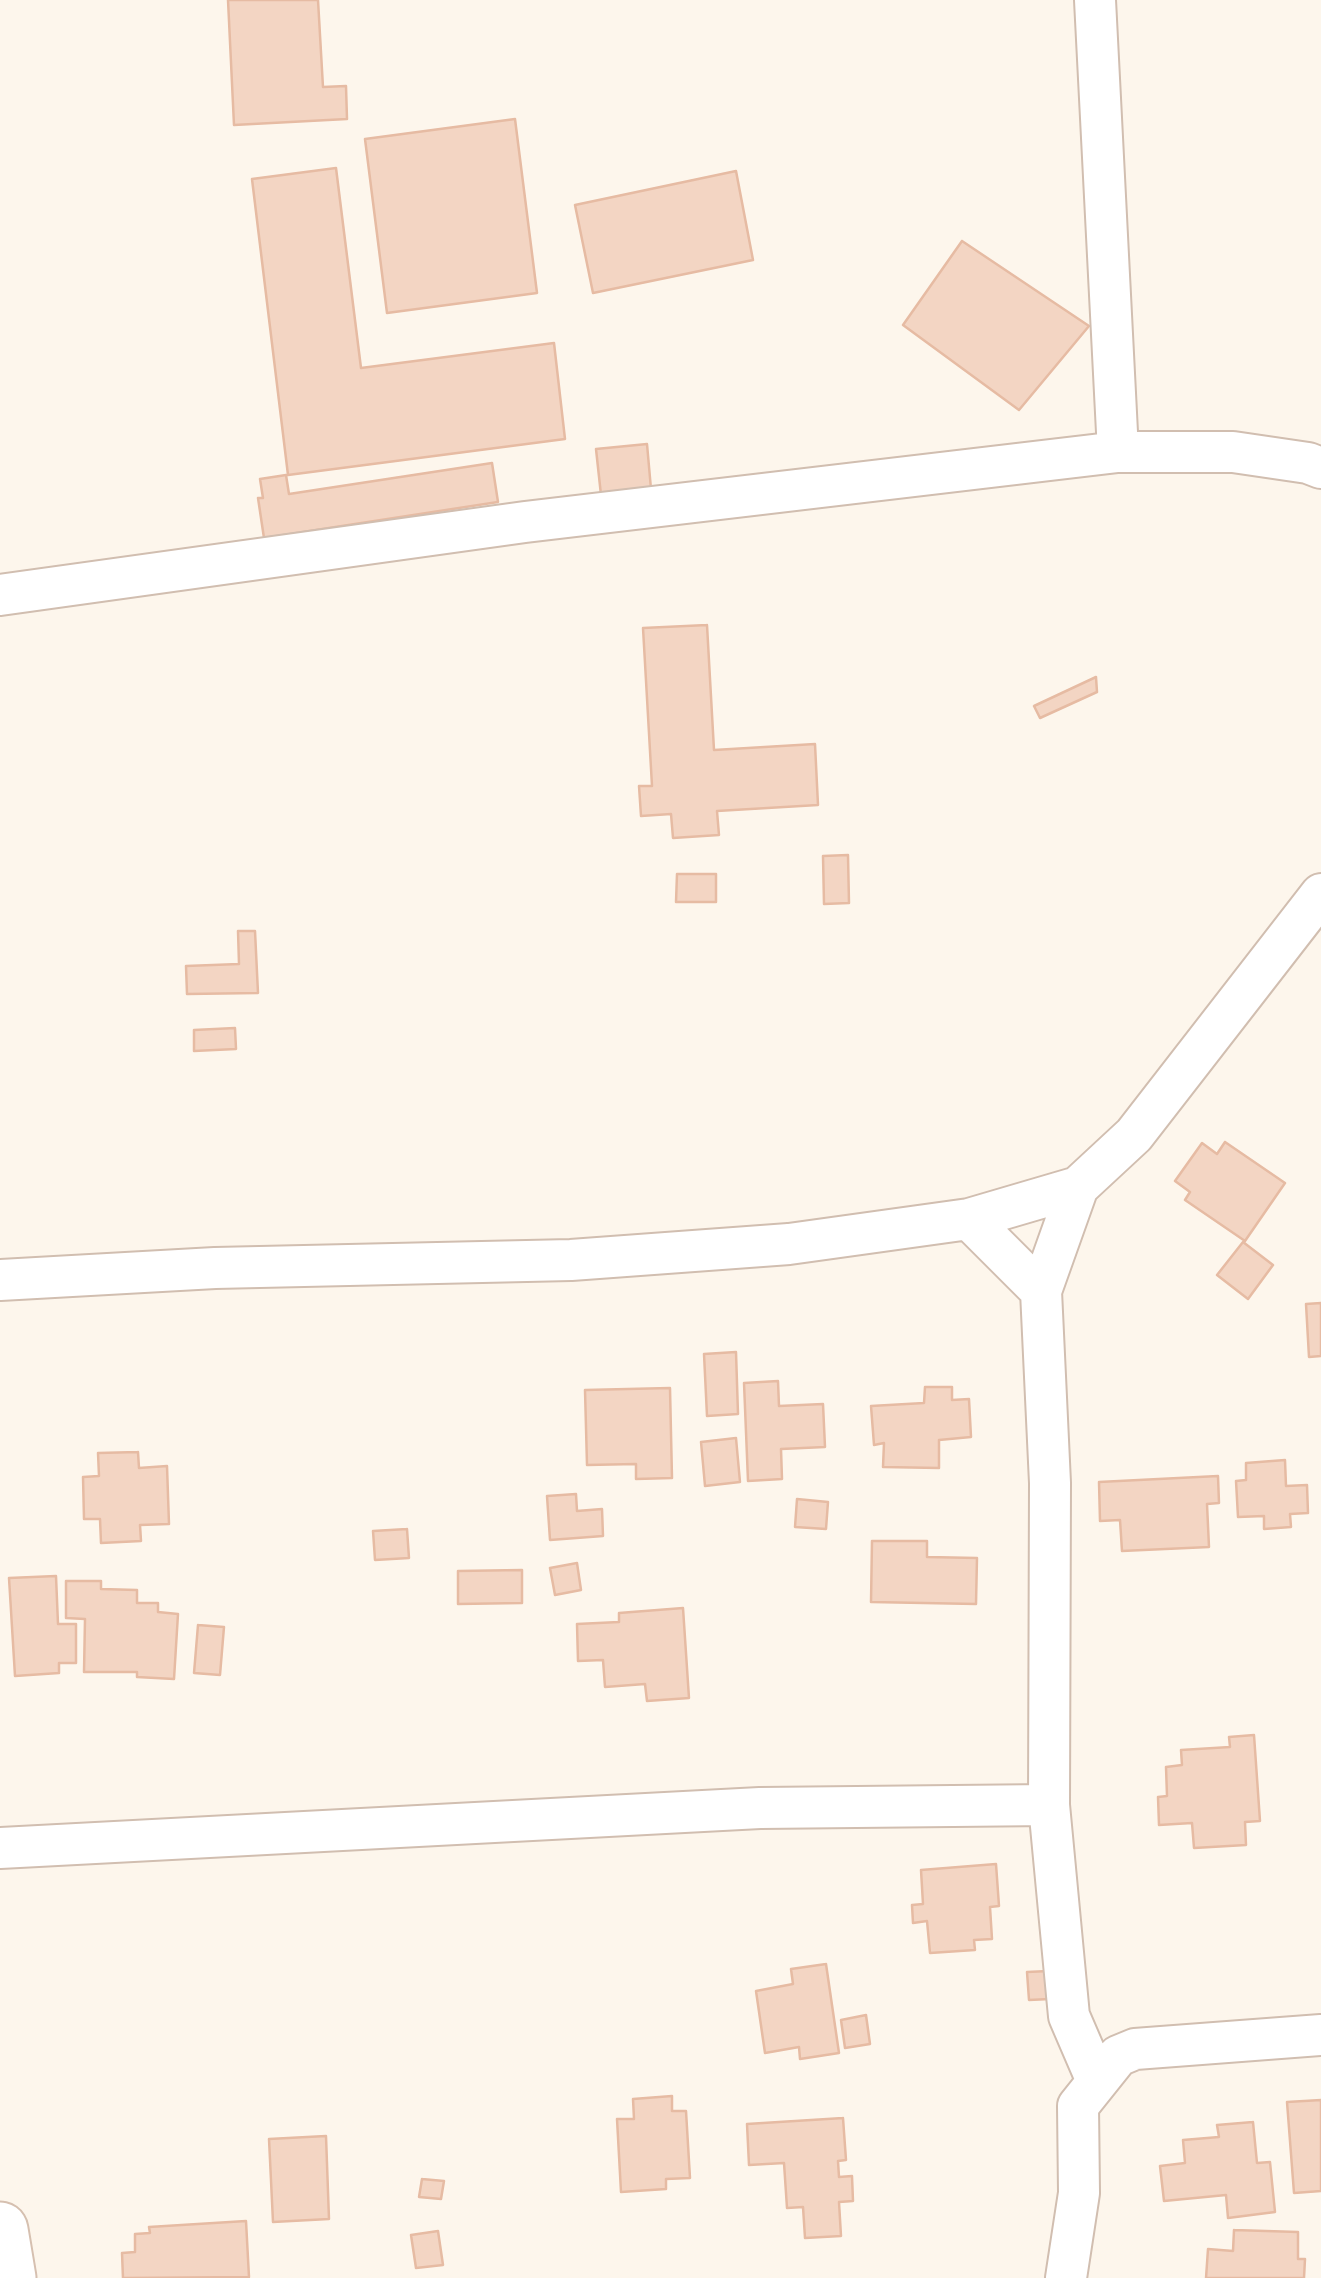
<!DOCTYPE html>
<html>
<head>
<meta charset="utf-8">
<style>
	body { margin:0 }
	canvas { display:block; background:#fdf6ec }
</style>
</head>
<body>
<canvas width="1321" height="2278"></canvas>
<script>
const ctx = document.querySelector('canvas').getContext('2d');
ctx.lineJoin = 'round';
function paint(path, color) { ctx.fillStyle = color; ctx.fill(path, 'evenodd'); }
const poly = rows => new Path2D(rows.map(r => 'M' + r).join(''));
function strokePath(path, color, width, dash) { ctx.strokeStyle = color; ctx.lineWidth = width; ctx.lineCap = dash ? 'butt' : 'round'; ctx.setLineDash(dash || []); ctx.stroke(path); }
const building = poly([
	[228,0,318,0,323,87,346,86,347,119,234,125,228,0],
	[515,119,537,293,387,313,365,139,515,119],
	[336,168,361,368,554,343,565,439,288,475,252,179,336,168],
	[736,171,753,260,593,293,575,205,736,171],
	[962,241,1089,326,1019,410,903,325,962,241],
	[647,444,651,489,601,495,596,449,647,444],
	[492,463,498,502,264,538,258,498,263,498,260,479,286,475,289,494,492,463],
	[707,625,714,750,815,744,818,805,717,811,719,835,673,838,671,814,641,816,639,786,652,786,643,628,707,625],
	[1096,677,1097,692,1040,718,1034,706,1096,677],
	[848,855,849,903,824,904,823,856,848,855],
	[677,874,716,874,716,902,676,902,677,874],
	[238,931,255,931,258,993,187,994,186,966,239,964,238,931],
	[235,1028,236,1049,194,1051,194,1030,235,1028],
	[1225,1142,1285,1183,1245,1241,1185,1200,1190,1192,1175,1181,1202,1143,1217,1154,1225,1142],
	[1243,1242,1273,1265,1248,1299,1217,1275,1243,1242],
	[1321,1303,1321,1356,1309,1357,1306,1304,1321,1303],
	[736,1352,738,1414,707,1416,704,1354,736,1352],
	[778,1381,779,1406,823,1404,825,1447,781,1449,782,1479,748,1481,744,1383,778,1381],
	[925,1387,952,1387,952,1400,969,1399,971,1437,939,1440,939,1468,883,1467,884,1443,874,1445,871,1406,924,1403,925,1387],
	[670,1388,672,1478,636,1479,636,1464,587,1465,585,1390,670,1388],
	[736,1438,740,1482,705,1486,701,1442,736,1438],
	[138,1452,139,1468,167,1466,169,1524,140,1525,141,1541,101,1543,100,1519,84,1519,83,1477,99,1476,98,1453,138,1452],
	[1285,1460,1286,1486,1307,1485,1308,1513,1290,1514,1291,1527,1264,1529,1264,1516,1238,1517,1236,1481,1246,1480,1246,1463,1285,1460],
	[1218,1476,1219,1503,1207,1504,1209,1547,1122,1551,1120,1520,1100,1521,1099,1482,1218,1476],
	[576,1494,577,1511,602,1509,603,1536,550,1540,547,1496,576,1494],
	[797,1499,828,1502,826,1529,795,1527,797,1499],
	[407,1529,409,1558,375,1560,373,1531,407,1529],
	[872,1541,927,1541,927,1557,977,1558,976,1604,871,1602,872,1541],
	[577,1563,581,1590,555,1595,550,1568,577,1563],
	[522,1570,522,1603,458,1604,458,1571,522,1570],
	[56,1576,58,1624,76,1624,76,1663,59,1663,59,1673,15,1676,9,1578,56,1576],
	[66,1581,101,1581,101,1589,137,1590,137,1603,158,1603,158,1612,178,1614,174,1679,137,1677,137,1672,84,1672,85,1619,66,1618,66,1581],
	[683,1608,689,1698,647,1701,645,1684,605,1687,603,1660,578,1661,577,1624,619,1622,619,1613,683,1608],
	[198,1625,224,1627,220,1675,194,1673,198,1625],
	[1254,1735,1260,1821,1245,1822,1246,1845,1194,1848,1192,1823,1159,1825,1158,1797,1167,1796,1166,1767,1182,1765,1181,1750,1230,1747,1229,1737,1254,1735],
	[996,1864,999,1906,990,1907,992,1939,974,1940,975,1950,930,1953,927,1921,913,1923,912,1905,923,1904,921,1870,996,1864],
	[826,1964,839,2053,800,2059,799,2047,765,2053,756,1991,793,1984,791,1969,826,1964],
	[1049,1971,1050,1999,1029,2000,1027,1972,1049,1971],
	[866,2015,870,2044,845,2048,841,2020,866,2015],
	[672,2096,672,2111,686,2111,690,2178,666,2179,666,2189,621,2192,617,2119,634,2119,633,2099,672,2096],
	[1321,2100,1321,2191,1294,2193,1287,2102,1321,2100],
	[843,2118,846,2160,838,2161,839,2177,852,2176,853,2201,839,2202,841,2236,805,2238,803,2207,787,2208,784,2163,749,2165,747,2124,843,2118],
	[1253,2122,1257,2163,1270,2162,1275,2212,1228,2218,1226,2195,1164,2201,1160,2166,1185,2163,1183,2140,1219,2137,1217,2125,1253,2122],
	[326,2136,329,2219,273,2222,269,2139,326,2136],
	[422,2179,444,2181,441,2199,419,2197,422,2179],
	[246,2221,249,2277,123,2278,122,2253,135,2252,135,2234,150,2233,149,2227,246,2221],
	[1234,2230,1298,2232,1298,2259,1305,2259,1304,2278,1206,2278,1208,2249,1233,2251,1234,2230],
	[438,2231,443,2265,416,2268,411,2235,438,2231]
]);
paint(building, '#f3d5c3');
strokePath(building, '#e6bba3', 2.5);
const street = poly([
	[1095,0,1118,452],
	[0,595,525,522,1118,452,1233,452,1308,463,1321,468],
	[1078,1187,1041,1291,1050,1483,1049,1805,1069,2016,1097,2081],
	[969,1219,1041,1291],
	[0,1280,215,1268,571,1260,789,1244,969,1219,1078,1187,1134,1135,1321,894],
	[0,1848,760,1808,1049,1805],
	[1066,2278,1079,2193,1078,2106,1118,2056,1135,2049,1321,2035]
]);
const secondary = poly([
	[0,2230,8,2278]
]);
strokePath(street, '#d1beb0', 44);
strokePath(secondary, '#d6c0b0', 59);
strokePath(street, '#fff', 40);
strokePath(secondary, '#fff', 55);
</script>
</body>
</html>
